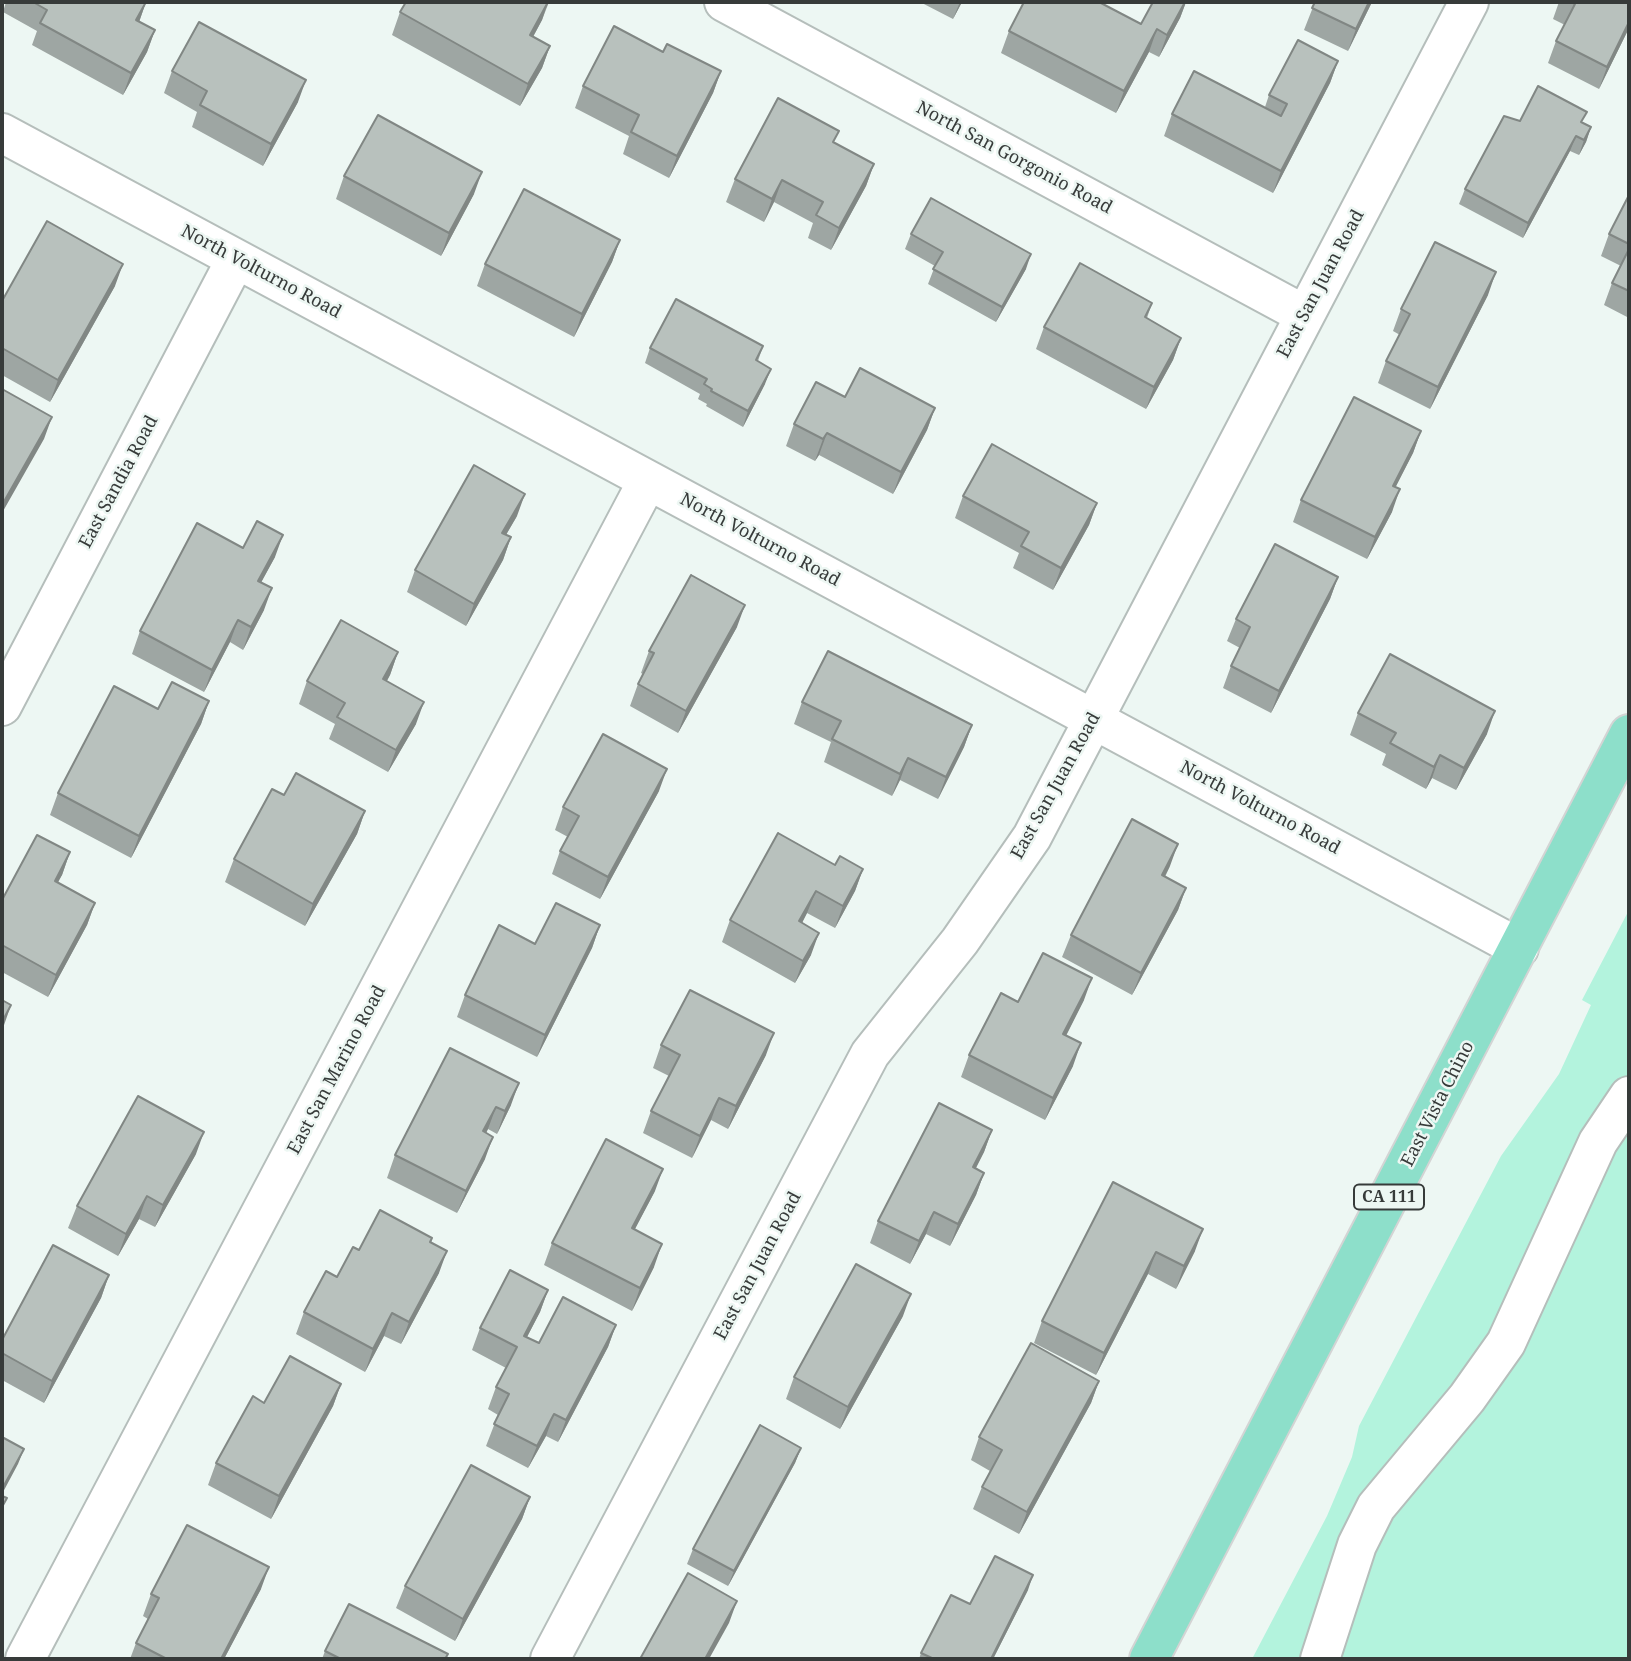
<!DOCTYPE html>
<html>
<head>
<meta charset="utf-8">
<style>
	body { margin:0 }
	#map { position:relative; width:1631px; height:1661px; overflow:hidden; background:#edf7f3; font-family:"Noto Serif",serif }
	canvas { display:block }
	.frame { position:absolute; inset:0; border:4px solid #373b3a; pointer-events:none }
</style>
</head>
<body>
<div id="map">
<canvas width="1631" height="1661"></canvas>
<div class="frame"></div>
</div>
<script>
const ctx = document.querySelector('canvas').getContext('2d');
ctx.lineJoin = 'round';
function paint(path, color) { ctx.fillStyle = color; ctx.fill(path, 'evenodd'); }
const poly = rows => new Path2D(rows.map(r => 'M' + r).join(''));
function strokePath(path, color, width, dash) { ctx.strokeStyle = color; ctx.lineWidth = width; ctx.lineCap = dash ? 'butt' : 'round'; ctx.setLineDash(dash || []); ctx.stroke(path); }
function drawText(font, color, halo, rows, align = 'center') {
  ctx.font = font + ' "Noto Serif",serif'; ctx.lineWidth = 5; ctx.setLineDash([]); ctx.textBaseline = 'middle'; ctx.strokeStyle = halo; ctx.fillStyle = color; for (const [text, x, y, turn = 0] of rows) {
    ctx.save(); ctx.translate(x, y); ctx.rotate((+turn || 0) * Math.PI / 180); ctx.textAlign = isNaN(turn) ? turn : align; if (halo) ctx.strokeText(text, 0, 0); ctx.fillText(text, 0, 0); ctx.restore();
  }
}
paint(poly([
	[1629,910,1629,1077,1621,1086,1508,1304,1303,1659,1252,1659,1327,1516,1352,1457,1359,1426,1501,1156,1559,1074,1591,1005,1582,1000],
	[1629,1124,1629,1659,1339,1659,1375,1543,1395,1507,1515,1363,1552,1289,1575,1221]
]), '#b3f3dd');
const minor = poly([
	[724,2,1305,315],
	[2,133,1519,948],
	[2,706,236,259],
	[25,1659,648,480],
	[550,1659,870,1054,960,941,1032,837,1469,2],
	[1320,1659,1357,1545,1376,1507,1467,1398,1506,1343,1598,1142,1629,1096]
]);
const major = poly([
	[1149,1659,1629,734]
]);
strokePath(minor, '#b5bebb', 42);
strokePath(major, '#d3d4d4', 42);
strokePath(minor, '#fff', 38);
strokePath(major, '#8ddfca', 38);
paint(poly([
	[6,2,146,2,139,22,155,30,147,52,123,95,32,45,37,31,3,12],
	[549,2,542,20,533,37,550,46,542,68,520,106,392,35,400,12],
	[920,2,962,2,953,19],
	[1153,2,1186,2,1180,18,1159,57,1149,52,1116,113,1001,53,1009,31,1141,24],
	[1315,2,1372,2,1348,51,1304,30],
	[1559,2,1629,2,1629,28,1599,89,1548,63,1556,41,1565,25,1553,19],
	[663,52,721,71,713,93,669,178,623,154,629,136,575,108,583,86],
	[1338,61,1330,83,1273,193,1164,136,1172,114,1265,107,1269,95],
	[172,71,298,102,263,166,192,127,197,112,164,93],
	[1520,121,1583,123,1591,127,1586,142,1579,155,1570,151,1523,238,1459,204,1465,189],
	[835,143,874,164,866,186,831,250,808,238,813,223,774,202,764,222,726,202,735,179],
	[344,176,474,194,441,256,336,199],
	[1629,195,1629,318,1604,305,1612,283,1621,266,1601,256,1609,234],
	[911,234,1026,269,996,322,928,284,935,266,905,249],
	[620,240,612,262,574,337,477,286,485,264],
	[115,286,50,402,2,375,2,301],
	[1488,295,1430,409,1378,383,1386,361,1400,335,1393,331,1401,309],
	[1152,303,1147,318,1181,338,1173,360,1146,409,1036,349,1044,327],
	[763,346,758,361,765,384,743,427,706,406,707,404,698,399,700,394,645,363,650,348],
	[845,397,935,408,927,430,893,494,819,455,815,461,786,446,794,424],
	[1421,431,1413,453,1395,487,1392,512,1367,559,1293,522,1301,500],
	[963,496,1097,503,1089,525,1053,590,1013,568,1019,553,955,518],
	[517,516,506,535,511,537,503,560,466,626,407,592,415,570],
	[243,548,275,557,261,582,264,610,243,650,230,642,204,692,132,654,140,631],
	[1338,577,1330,599,1271,713,1223,688,1231,666,1240,648,1227,641,1236,619],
	[737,627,678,733,630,706,638,684,643,674,641,673,649,651],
	[398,652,390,675,387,681,416,724,388,772,329,739,335,724,299,704,307,681],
	[209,701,201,724,131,858,50,815,58,793,158,709],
	[802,702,972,725,964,747,938,799,900,780,892,796,824,762,831,742,794,724],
	[1358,713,1487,734,1456,790,1432,778,1426,789,1382,765,1386,754,1350,735],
	[659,791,600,899,552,874,560,851,568,837,555,830,563,807],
	[284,795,365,811,357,834,305,926,225,882,234,859],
	[70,852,62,875,57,882,95,903,87,925,48,997,2,972,2,900],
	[835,865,863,869,855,891,835,928,807,913,802,923,811,955,795,983,722,942,730,920],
	[1170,866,1165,877,1186,888,1178,910,1132,995,1062,957,1071,935],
	[600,925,592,948,537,1057,457,1017,465,995,535,944],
	[1084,1000,1066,1036,1073,1066,1045,1120,961,1077,969,1055,1018,1002],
	[661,1045,766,1055,728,1129,711,1120,692,1158,643,1133,651,1111,669,1076,653,1068],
	[450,1048,511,1105,497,1134,488,1129,486,1133,485,1159,457,1213,387,1178,395,1155],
	[992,1130,984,1152,976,1168,984,1173,976,1195,950,1246,926,1234,910,1264,870,1243,878,1221],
	[196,1154,155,1227,139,1219,118,1256,68,1228,77,1206],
	[1113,1182,1195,1251,1176,1289,1148,1274,1096,1375,1034,1343,1042,1321],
	[655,1191,634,1230,654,1267,632,1311,544,1265,552,1243],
	[432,1238,431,1243,439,1273,401,1344,384,1336,365,1372,296,1334,304,1312,337,1277,359,1250],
	[109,1275,101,1298,44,1403,2,1380,2,1340],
	[548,1290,540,1312,527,1337,539,1343,616,1325,608,1347,558,1442,546,1436,528,1468,486,1446,498,1415,488,1409,496,1387,506,1368,472,1350,480,1328],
	[903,1316,840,1429,786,1399,794,1377],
	[1099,1381,1091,1403,1019,1534,973,1509,982,1487,990,1471,971,1460,979,1437],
	[341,1384,333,1406,271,1519,208,1485,216,1463,264,1403],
	[801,1448,795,1463,728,1586,687,1564,693,1549],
	[530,1497,522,1519,455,1641,396,1608,405,1586],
	[261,1589,224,1659,130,1659,136,1643,148,1619,143,1616,151,1594],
	[1028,1590,993,1659,919,1659,921,1653,970,1604],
	[325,1651,446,1659,322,1659]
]), '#9ea6a3');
paint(poly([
	[146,2,139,22,136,20],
	[548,2,542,20,522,57,530,35],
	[960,2,962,2,953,19],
	[1185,2,1186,2,1180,18,1159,57,1167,35],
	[1369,2,1372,2,1348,51,1356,29],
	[1629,22,1629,28,1599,89,1607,67],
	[1157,29,1149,52,1116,113,1124,91],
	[155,30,147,52,123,95,131,73],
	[550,46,542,68,520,106,528,84],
	[1338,61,1330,83,1273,193,1281,171],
	[721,71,713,93,669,178,677,156],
	[306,80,298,102,263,166,271,144],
	[1591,127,1586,142,1579,155,1584,140],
	[1576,136,1570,151,1523,238,1528,223],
	[874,164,866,186,831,250,839,228],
	[482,172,474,194,441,256,449,233],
	[782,180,774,202,764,222,772,199],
	[620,240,612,262,574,337,582,314],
	[1031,254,1026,269,996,322,1002,307],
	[123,264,115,286,50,402,58,380],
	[1496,272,1488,295,1430,409,1438,387],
	[1181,338,1173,360,1146,409,1154,387],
	[771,369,765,384,743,427,748,411],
	[935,408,927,430,893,494,901,472],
	[52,417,44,439,2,513,2,505],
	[1421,431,1413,453,1385,508,1393,486],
	[827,433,819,455,815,461,823,439],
	[1400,489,1392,512,1367,559,1375,537],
	[525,494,517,516,494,555,502,533],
	[1097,503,1089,525,1053,590,1061,568],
	[283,535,275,557,250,603,258,581],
	[511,537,503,560,466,626,474,604],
	[1338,577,1330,599,1271,713,1279,691],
	[272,588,264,610,243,650,251,627],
	[745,605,737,627,678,733,686,711],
	[238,620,230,642,204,692,212,670],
	[398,652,390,675,375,701,383,679],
	[209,701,201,724,131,858,139,836],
	[424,702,416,724,388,772,396,750],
	[1495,711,1487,734,1456,790,1464,768],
	[972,725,964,747,938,799,946,777],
	[1440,755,1432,778,1426,789,1434,767],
	[908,758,900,780,892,796,900,774],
	[667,769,659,791,600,899,608,877],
	[365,811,357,834,305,926,313,904],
	[1178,844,1170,866,1154,897,1162,875],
	[70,852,62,875,47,903,55,881],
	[863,869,855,891,835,928,843,906],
	[1186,888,1178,910,1132,995,1141,973],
	[816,891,807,913,791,944,799,921],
	[95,903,87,925,48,997,56,975],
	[600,925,592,948,537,1057,545,1035],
	[819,933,811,955,795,983,803,961],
	[1092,978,1084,1000,1055,1057,1063,1034],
	[11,1005,3,1028,2,1030,2,1022],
	[774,1033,766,1055,728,1129,736,1106],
	[1081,1043,1073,1066,1045,1120,1053,1098],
	[519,1083,511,1105,497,1134,505,1111],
	[719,1098,711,1120,692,1158,700,1136],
	[496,1107,488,1129,475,1154,483,1131],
	[992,1130,984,1152,965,1189,973,1167],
	[204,1132,196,1154,155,1227,163,1205],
	[493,1137,485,1159,457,1213,466,1191],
	[663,1169,655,1191,624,1250,632,1228],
	[984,1173,976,1195,950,1246,958,1224],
	[147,1196,139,1219,118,1256,126,1234],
	[934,1212,926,1234,910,1264,919,1241],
	[1203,1229,1195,1251,1176,1289,1184,1266],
	[662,1244,654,1267,632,1311,640,1288],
	[447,1251,439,1273,401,1344,409,1322],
	[1156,1252,1148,1274,1096,1375,1104,1353],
	[109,1275,101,1298,44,1403,52,1381],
	[548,1290,540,1312,516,1358,524,1336],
	[911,1294,903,1316,840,1429,848,1407],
	[392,1313,384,1336,365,1372,373,1349],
	[616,1325,608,1347,558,1442,566,1420],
	[1099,1381,1091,1403,1019,1534,1027,1512],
	[341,1384,333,1406,271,1519,279,1496],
	[554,1414,546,1436,528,1468,537,1446],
	[801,1448,795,1463,728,1586,734,1571],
	[24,1449,18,1464,2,1494,2,1489],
	[530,1497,522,1519,455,1641,463,1619],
	[269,1567,261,1589,224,1659,221,1659],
	[1033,1575,1028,1590,993,1659,991,1659],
	[737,1601,729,1623,709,1659,705,1659]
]), '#818784');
const building = poly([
	[33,2,146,2,136,20,155,30,131,73,40,23,47,10,33,2],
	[406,2,548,2,530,35,550,46,528,84,400,12,406,2],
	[1024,2,1099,2,1141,24,1153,2,1185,2,1167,35,1157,29,1124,91,1009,31,1024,2],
	[1315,2,1369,2,1356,29,1312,8,1315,2],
	[1571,2,1629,2,1629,22,1607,67,1556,41,1575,4,1571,2],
	[199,22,306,80,271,144,200,105,207,91,172,71,199,22],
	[614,26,663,52,667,44,721,71,677,156,631,132,639,115,583,86,614,26],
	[1298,40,1338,61,1281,171,1172,114,1194,71,1281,116,1287,104,1269,95,1298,40],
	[1538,86,1587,112,1581,122,1591,127,1584,140,1576,136,1528,223,1465,189,1504,116,1520,121,1538,86],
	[778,98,839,131,833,142,874,164,839,228,816,215,823,202,782,180,772,199,735,179,778,98],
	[378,115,482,172,449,233,344,176,378,115],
	[524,189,620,240,582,314,485,264,524,189],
	[1629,195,1629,244,1609,234,1629,195],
	[931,198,1031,254,1002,307,933,269,943,252,911,234,931,198],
	[47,221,123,264,58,380,2,348,2,301,47,221],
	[1435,242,1496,272,1438,387,1386,361,1410,314,1401,309,1435,242],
	[1629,249,1629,291,1612,283,1629,249],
	[1080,263,1152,303,1145,317,1181,338,1154,387,1044,327,1080,263],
	[676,299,763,346,756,360,771,369,748,411,711,391,712,389,704,384,707,379,650,348,676,299],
	[860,368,935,408,901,472,827,433,823,439,794,424,816,382,845,397,860,368],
	[2,389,52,417,2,505,2,389],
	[1354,397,1421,431,1393,486,1400,489,1375,537,1301,500,1354,397],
	[992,444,1097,503,1061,568,1021,546,1029,532,963,496,992,444],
	[474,465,525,494,502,533,511,537,474,604,415,570,474,465],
	[257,521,283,535,258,581,272,588,251,627,238,620,212,670,140,631,197,523,243,548,257,521],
	[1275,544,1338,577,1279,691,1231,666,1250,627,1236,619,1275,544],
	[691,575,745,605,686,711,638,684,654,653,649,651,691,575],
	[341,620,398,652,383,679,424,702,396,750,337,717,345,703,307,681,341,620],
	[828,651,972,725,946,777,908,758,900,774,832,739,841,721,802,702,828,651],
	[1390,654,1495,711,1464,768,1440,755,1434,767,1390,743,1396,733,1358,713,1390,654],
	[172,682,209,701,139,836,58,793,114,686,158,709,172,682],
	[603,734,667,769,608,877,560,851,579,816,563,807,603,734],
	[296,773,365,811,313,904,234,859,272,789,284,795,296,773],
	[1132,819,1178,844,1162,875,1186,888,1141,973,1071,935,1132,819],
	[778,833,835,865,840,856,863,869,843,906,816,891,799,921,819,933,803,961,730,920,778,833],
	[37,835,70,852,55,881,95,903,56,975,2,945,2,900,37,835],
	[556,903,600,925,545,1035,465,995,499,925,535,944,556,903],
	[1043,953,1092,978,1063,1034,1081,1043,1053,1098,969,1055,1001,993,1018,1002,1043,953],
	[690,990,774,1033,736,1106,719,1098,700,1136,651,1111,680,1055,661,1045,690,990],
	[2,1000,11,1005,2,1022,2,1000],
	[450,1048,519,1083,505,1111,496,1107,483,1131,493,1137,466,1191,395,1155,450,1048],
	[138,1096,204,1132,163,1205,147,1196,126,1234,77,1206,138,1096],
	[939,1103,992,1130,973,1167,984,1173,958,1224,934,1212,919,1241,878,1221,939,1103],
	[606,1139,663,1169,632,1228,662,1244,640,1288,552,1243,606,1139],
	[1113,1182,1203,1229,1184,1266,1156,1252,1104,1353,1042,1321,1113,1182],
	[380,1210,432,1238,430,1242,447,1251,409,1322,392,1313,373,1349,304,1312,326,1271,337,1277,353,1247,359,1250,380,1210],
	[53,1245,109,1275,52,1381,2,1353,2,1340,53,1245],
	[856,1264,911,1294,848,1407,794,1377,856,1264],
	[510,1270,548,1290,524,1336,539,1343,563,1297,616,1325,566,1420,554,1414,537,1446,494,1424,509,1394,496,1387,517,1347,480,1328,510,1270],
	[1031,1343,1099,1381,1027,1512,982,1487,1002,1450,979,1437,1031,1343],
	[290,1356,341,1384,279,1496,216,1463,253,1396,264,1403,290,1356],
	[760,1425,801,1448,734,1571,693,1549,760,1425],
	[2,1437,24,1449,2,1489,2,1437],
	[471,1465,530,1497,463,1619,405,1586,471,1465],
	[2,1496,7,1498,2,1507,2,1496],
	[187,1525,269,1567,221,1659,167,1659,136,1643,159,1598,151,1594,187,1525],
	[995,1556,1033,1575,991,1659,934,1659,921,1653,951,1595,970,1604,995,1556],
	[688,1573,737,1601,705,1659,640,1659,688,1573],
	[349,1604,448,1654,445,1659,341,1659,325,1651,349,1604]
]);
paint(building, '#b8c1bd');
strokePath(building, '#818784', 2);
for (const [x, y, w] of [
	[1389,1197,70]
]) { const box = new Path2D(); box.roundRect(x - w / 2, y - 12.5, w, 25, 5); ctx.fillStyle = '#edf7f3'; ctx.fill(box); strokePath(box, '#373b3a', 2); }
drawText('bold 16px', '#373b3a', null, [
	["CA 111",1389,1197]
]);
drawText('18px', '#373b3a', '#edf7f3', [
	["North San Gorgonio Road",1014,158,28],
	["North Volturno Road",261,272,28],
	["East San Juan Road",1321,284,-62],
	["East Sandia Road",119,482,-62],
	["North Volturno Road",760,540,28],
	["East San Juan Road",1056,786,-61],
	["North Volturno Road",1260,808,28],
	["East San Marino Road",337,1070,-62],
	["East Vista Chino",1438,1104,-63],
	["East San Juan Road",758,1266,-62]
]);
</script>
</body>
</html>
